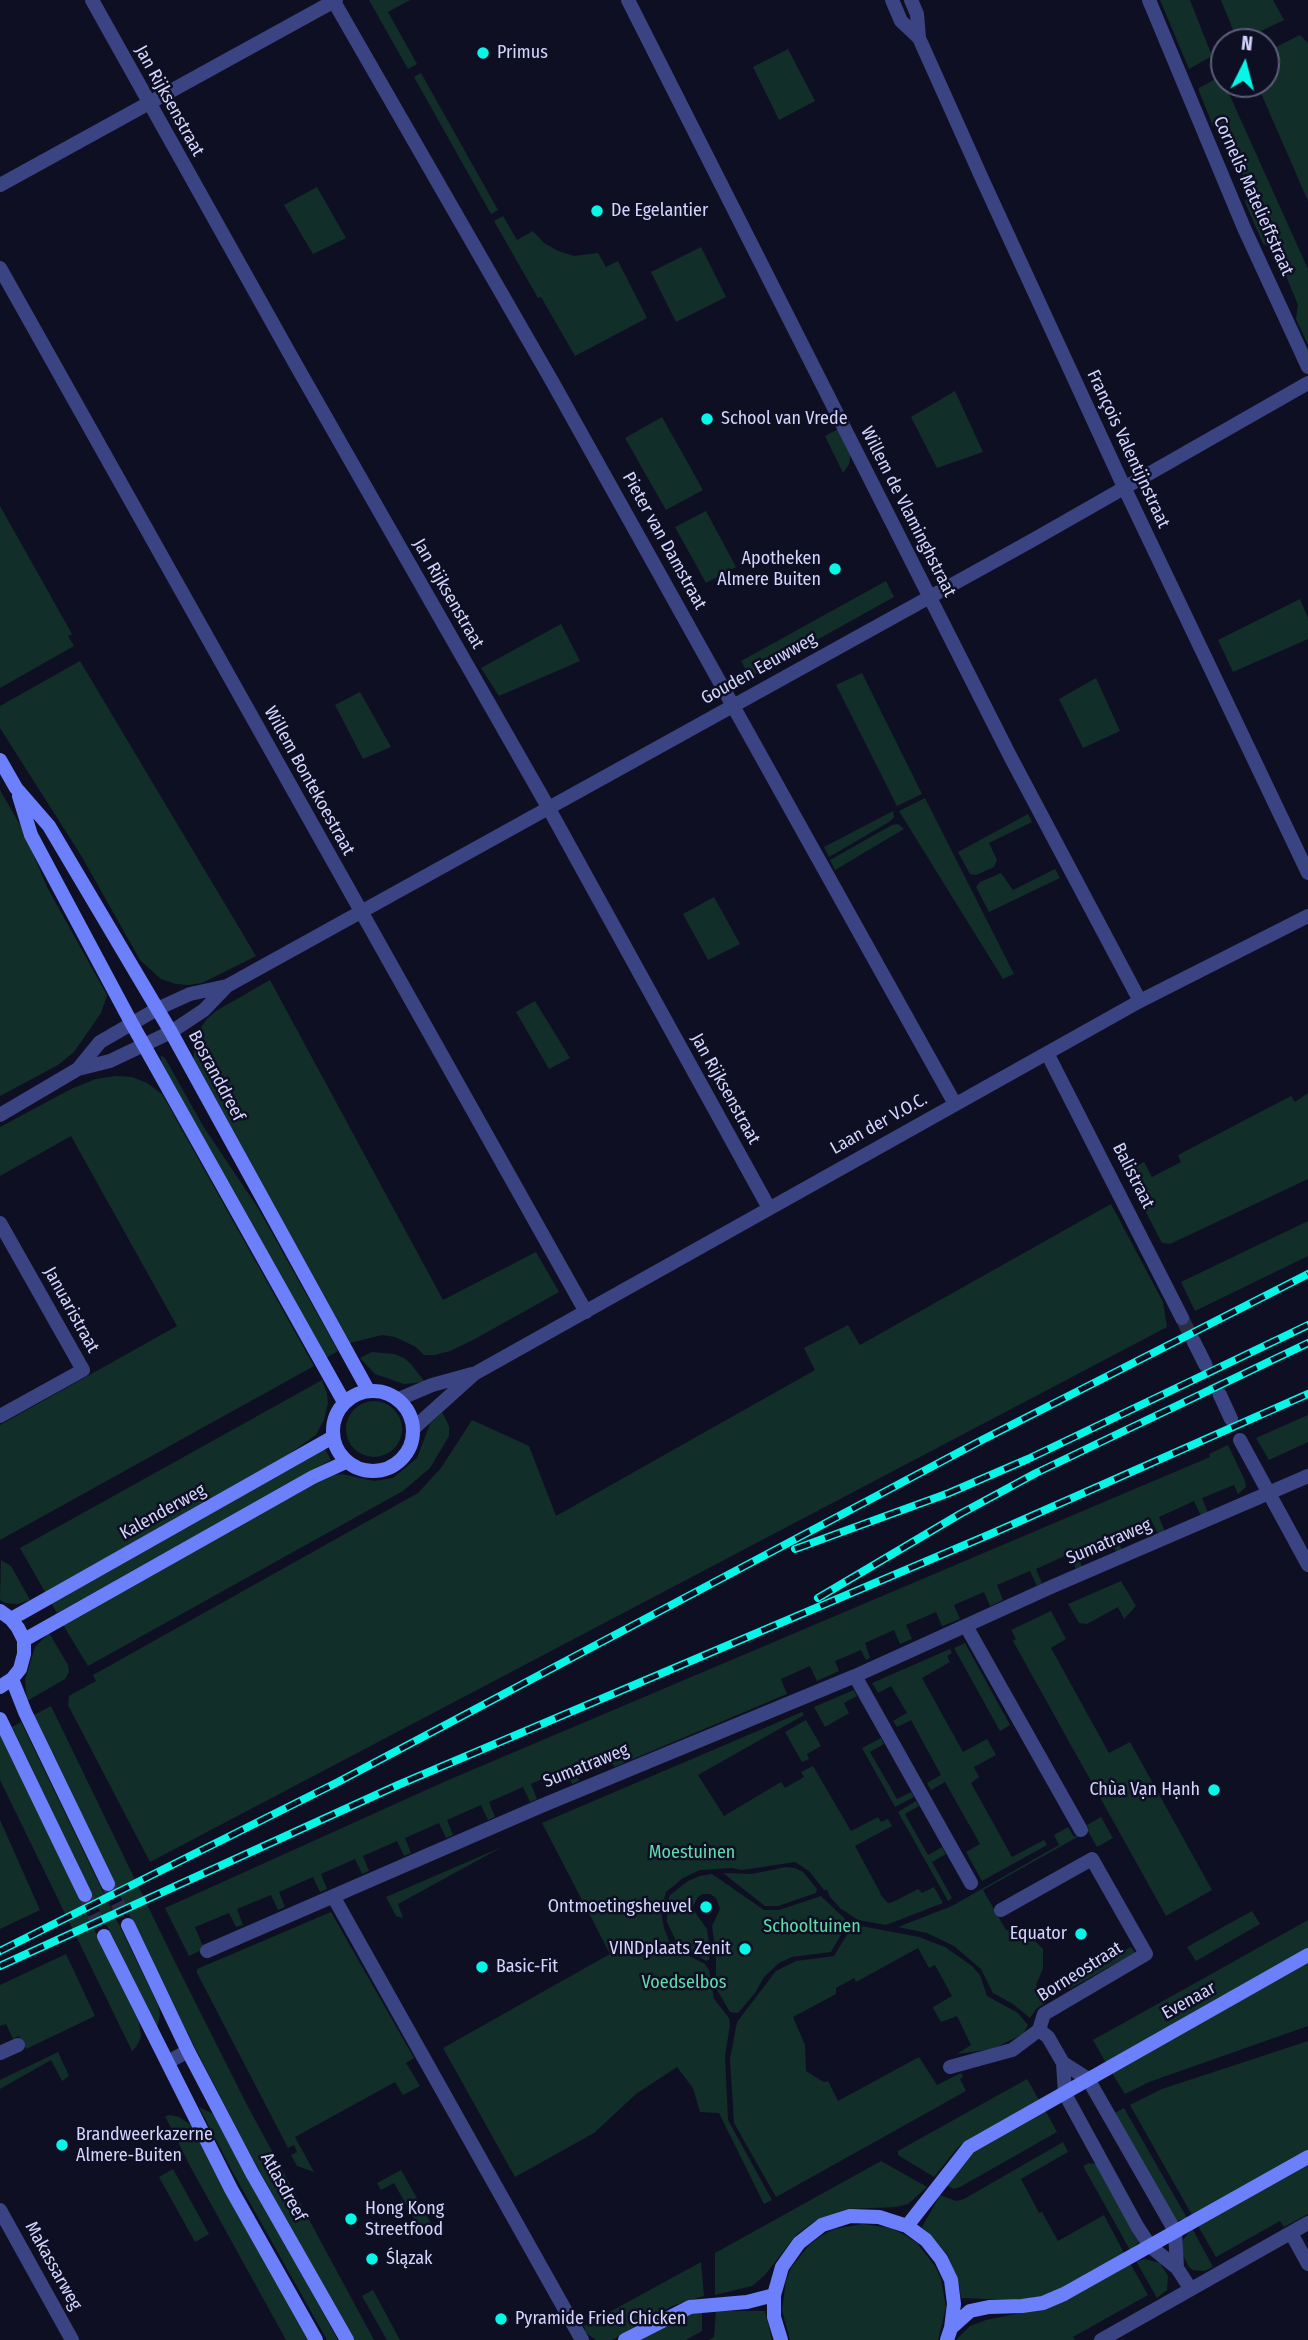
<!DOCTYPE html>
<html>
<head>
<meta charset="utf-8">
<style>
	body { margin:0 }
	#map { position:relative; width:1308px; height:2340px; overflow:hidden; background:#0f0f24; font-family:"Fira Sans Condensed",sans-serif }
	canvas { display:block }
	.north { position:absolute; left:1210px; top:28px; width:70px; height:70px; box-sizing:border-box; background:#0f0f24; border:2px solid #5d5e7b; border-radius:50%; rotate:6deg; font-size:19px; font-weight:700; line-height:28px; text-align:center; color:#d3d5fe }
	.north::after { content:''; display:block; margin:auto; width:24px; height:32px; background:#06f6e7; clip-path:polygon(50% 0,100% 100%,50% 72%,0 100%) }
</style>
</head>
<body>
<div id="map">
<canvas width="1308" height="2340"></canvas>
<div class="north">N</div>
</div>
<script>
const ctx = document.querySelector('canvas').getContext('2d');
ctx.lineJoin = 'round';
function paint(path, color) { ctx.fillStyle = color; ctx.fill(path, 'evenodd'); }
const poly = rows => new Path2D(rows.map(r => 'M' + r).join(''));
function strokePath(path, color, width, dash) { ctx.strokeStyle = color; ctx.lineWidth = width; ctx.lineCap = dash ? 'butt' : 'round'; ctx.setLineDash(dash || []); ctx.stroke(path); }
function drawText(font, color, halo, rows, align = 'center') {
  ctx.font = font + ' "Fira Sans Condensed",sans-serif'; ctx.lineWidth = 5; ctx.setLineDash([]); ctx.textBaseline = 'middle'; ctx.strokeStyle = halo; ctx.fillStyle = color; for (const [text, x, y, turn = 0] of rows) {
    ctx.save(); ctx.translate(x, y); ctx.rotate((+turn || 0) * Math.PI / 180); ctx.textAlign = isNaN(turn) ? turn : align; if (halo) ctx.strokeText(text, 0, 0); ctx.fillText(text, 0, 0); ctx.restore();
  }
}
paint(poly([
	[369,0,410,0,388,12,417,64,408,69],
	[1160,0,1190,0,1212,56,1189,69],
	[1221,0,1273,0,1284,20,1238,42],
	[1300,35,1308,43,1308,201,1257,84,1266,84,1266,52],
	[788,49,815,101,779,120,753,67],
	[421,73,498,210,491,214,414,77],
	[1221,76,1308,269,1308,345,1296,319,1298,305,1275,249,1263,244,1245,202,1250,192,1223,130,1213,126,1199,91,1199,88],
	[317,187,346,238,313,254,284,205],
	[503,216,517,240,533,231,544,243,558,251,574,256,598,253,606,267,618,261,647,318,575,356,541,297,538,298,494,221],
	[701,247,726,297,676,322,651,272],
	[955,391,983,452,937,468,911,417],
	[662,417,703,490,666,510,625,438],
	[838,429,851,454,849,464,843,473,825,436],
	[0,506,72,634,68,636,74,646,0,688],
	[706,511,736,567,706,583,675,527],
	[886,581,894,597,750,677,741,661],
	[1300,599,1308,618,1308,639,1233,672,1218,640],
	[561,624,580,661,499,696,481,668],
	[80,661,256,956,202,983,189,985,176,984,161,979,140,960,82,857,0,728,0,706],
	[862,673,922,794,897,806,836,685],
	[1096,678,1120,731,1083,748,1059,699],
	[360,692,391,747,363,759,335,705],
	[0,790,23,830,48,889,107,995,101,1013,74,1052,58,1065,0,1096],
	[925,798,1014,974,1003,979,899,811],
	[893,811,894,817,889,822,829,857,824,847],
	[1028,814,1032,822,989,843,997,860,994,867,976,875,970,874,958,852],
	[898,824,904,829,835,870,830,860,892,825],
	[1055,869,1060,878,989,912,976,887,980,882,1001,873,1013,890],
	[714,897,740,944,708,960,683,914],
	[270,980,443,1300,536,1252,559,1292,473,1340,450,1351,435,1355,424,1355,416,1347,395,1337,382,1335,350,1343,194,1060,194,1046,198,1032,207,1019,216,1011],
	[535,1001,570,1058,549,1069,516,1012],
	[161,1055,165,1058,203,1126,258,1208,338,1351,326,1358,161,1063],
	[115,1076,132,1077,147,1083,162,1094,314,1366,0,1540,0,1425,177,1326,71,1136,0,1176,0,1127,71,1089,96,1079],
	[1308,1093,1308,1179,1170,1244,1162,1243,1125,1172,1144,1162,1152,1177,1181,1162,1178,1155,1291,1096,1295,1102],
	[1111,1204,1163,1302,1167,1327,150,1862,68,1705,69,1696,96,1681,93,1675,418,1493,441,1468,472,1420,529,1446,556,1516,815,1370,804,1348,848,1325,860,1345],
	[1308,1221,1308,1256,1195,1311,1181,1282],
	[372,1352,394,1354,404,1358,410,1363,425,1382,404,1384,375,1374,360,1358],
	[322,1380,327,1394,328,1403,324,1420,316,1435,286,1456,45,1592,20,1548],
	'346 1429a28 28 0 1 1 56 0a28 28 0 1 1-56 0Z',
	[442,1412,449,1426,449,1436,430,1468,403,1491,88,1666,63,1625,326,1476,342,1474,374,1481,393,1478,417,1458,430,1424],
	[1308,1415,1308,1442,1269,1460,1256,1438],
	[1228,1445,1245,1481,1246,1487,1238,1494,1234,1485,1202,1498,1208,1513,1201,1516,1194,1501,1159,1517,1165,1532,1158,1534,1151,1520,1116,1535,1122,1550,1116,1552,1109,1537,1076,1552,1082,1567,1076,1569,1069,1554,1036,1569,1042,1583,1037,1586,1030,1571,997,1585,1003,1600,990,1606,984,1592,954,1605,960,1619,942,1626,936,1612,906,1625,912,1639,900,1644,894,1630,865,1643,870,1658,866,1660,861,1650,835,1661,839,1671,817,1681,810,1666,781,1679,787,1694,614,1767,607,1751,573,1766,579,1781,572,1784,565,1769,531,1784,537,1799,530,1802,523,1787,489,1802,495,1817,488,1820,481,1805,447,1820,453,1835,446,1838,439,1823,405,1838,411,1853,404,1856,397,1841,363,1856,369,1871,362,1874,355,1859,321,1874,327,1889,320,1892,313,1877,279,1892,285,1907,278,1910,271,1895,237,1909,243,1925,236,1927,229,1913,195,1927,204,1949,189,1956,165,1908,446,1781,1210,1457,1209,1454],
	[325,1449,331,1460,57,1613,51,1603],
	[1,1560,11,1566,30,1600,18,1604,5,1603,0,1600],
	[1121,1581,1136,1606,1124,1619,1118,1607,1087,1624,1079,1623,1068,1604],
	[1051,1611,1066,1639,1051,1648,1109,1753,1130,1742,1212,1890,1166,1916,1013,1641,1016,1639,1011,1630],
	[49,1633,68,1665,69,1672,65,1679,27,1701,25,1680,35,1647],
	[965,1643,1010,1725,1000,1731,954,1648],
	[950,1649,952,1653,947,1656,950,1662,922,1678,963,1752,987,1739,996,1755,974,1767,979,1777,971,1783,1012,1857,1044,1840,1047,1845,982,1881,966,1852,980,1844,945,1782,931,1790,927,1783,941,1775,911,1720,897,1727,893,1721,907,1713,891,1686,878,1693,872,1683],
	[854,1690,857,1696,844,1703,849,1713,825,1727,814,1707],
	[51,1706,174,1960,246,2103,374,2340,353,2340,243,2141,166,1991,36,1722,34,1715],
	[802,1712,804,1715,698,1775,724,1816,781,1782,785,1788,804,1777,801,1772,813,1766,851,1831,878,1817,881,1822,888,1819,892,1826,855,1846,881,1894,879,1893,888,1903,893,1902,918,1889,922,1893,934,1887,943,1903,886,1925,858,1920,840,1908,830,1897,827,1890,824,1890,809,1871,795,1862,742,1870,732,1868,700,1870,683,1878,666,1892,661,1912,664,1928,669,1941,679,1951,705,1964,709,1970,714,1999,729,2018,730,2025,725,2056,728,2120,772,2200,764,2204,719,2113,700,2112,693,2088,677,2067,636,2094,594,2133,515,2177,443,2048,610,1954,542,1823],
	[806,1720,821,1746,807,1754,809,1759,802,1762,785,1732],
	[21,1722,158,2005,160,2014,157,2030,12,1727],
	[0,1734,139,2022,141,2037,136,2047,132,2051,0,1780],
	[881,1738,884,1744,870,1752,897,1799,911,1792,914,1797,895,1807,862,1748],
	[916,1801,919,1806,905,1814,928,1855,942,1847,946,1854,932,1862,952,1898,948,1901,898,1812],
	[1101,1817,1113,1838,1097,1847,1088,1831,983,1890,1006,1930,1018,1931,1030,1936,1043,1949,1043,1968,1036,1985,1046,2002,1036,2009,1030,2018,1013,2004,993,1993,981,1969,954,1946,927,1933,898,1927,952,1906,1059,1845,1054,1835,1068,1827,1074,1837,1089,1828,1087,1825],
	[0,1820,40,1910,0,1929],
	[502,1847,398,1904,403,1918,396,1916,386,1897],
	[786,1867,795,1868,803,1872,817,1889,816,1893,778,1906,765,1906,723,1873,752,1874],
	[712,1874,764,1910,779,1910,821,1896,845,1919,846,1926,831,1952,792,1957,779,1963,764,1977,755,1993,738,2013,730,2012,716,1988,716,1956,712,1926,720,1909,716,1898,710,1894,703,1894,698,1897,692,1908,707,1929,710,1950,709,1960,706,1961,677,1943,667,1922,667,1903,670,1895,688,1881,700,1876],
	[1252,1911,1260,1924,1196,1961,1187,1947],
	[331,1912,414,2058,406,2063,420,2086,403,2095,395,2082,295,2137,314,2172,297,2166,291,2155,297,2152,294,2145,288,2148,197,1973,197,1969],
	[1308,1920,1308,1950,1106,2063,1093,2040],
	[856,1925,919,1937,945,1947,972,1966,980,1975,987,1996,1018,2013,1028,2025,1023,2034,993,2049,957,2054,971,2045,957,2016,941,2022,934,2010,933,2007,952,1996,935,1965,929,1968,918,1948,856,1982,854,1978,836,1988,836,1994,793,2017,805,2045,806,2071,824,2082,828,2081,838,2101,919,2057,937,2085,961,2073,963,2077,960,2079,966,2091,776,2197,734,2123,730,2059,737,2022,776,1971,796,1961,834,1956,851,1928],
	[1131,1947,1135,1953,1069,1989,1066,1983,1089,1971,1087,1967,1093,1964,1095,1967],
	[66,1954,95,2016,26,2049,19,2036,13,2039,6,2024,0,2026,0,1985],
	[1308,1963,1308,2026,1149,2082,1125,2094,1112,2073],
	[1308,2041,1308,2150,1192,2215,1130,2105,1162,2089],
	[58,2052,69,2076,62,2081,51,2060,0,2089,0,2080],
	[1027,2079,1039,2100,959,2146,934,2177,898,2155,898,2151],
	[199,2107,213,2114,338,2340,327,2340,232,2171],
	[1124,2108,1187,2218,1176,2221,1113,2114],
	[1045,2110,1057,2132,960,2187,954,2189,946,2185,970,2153],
	[170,2115,179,2117,191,2125,310,2340,286,2340,190,2166,165,2116],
	[1063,2142,1068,2152,1021,2179,1039,2213,1042,2212,1058,2241,1104,2215,1124,2253,1052,2294,1038,2297,1016,2300,961,2298,959,2285,948,2255,922,2227,940,2195,956,2201,964,2199],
	[881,2161,927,2187,908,2204,896,2207,847,2209,815,2221,796,2235,765,2275,752,2286,715,2295,715,2253],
	[1089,2163,1096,2164,1139,2242,1130,2250,1083,2166],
	[1308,2164,1308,2214,1284,2227,1280,2221,1216,2257,1198,2226],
	[173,2169,209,2234,195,2242,159,2177],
	[401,2170,431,2223,420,2229,394,2183,381,2190,377,2183],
	[863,2224,891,2228,905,2235,917,2243,935,2266,941,2279,946,2308,938,2340,790,2340,782,2310,786,2281,791,2268,809,2245,821,2236,834,2229],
	[1192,2228,1213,2267,1204,2271,1193,2270,1189,2267,1182,2253,1183,2240],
	[1145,2259,1160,2263,1168,2276,1167,2290,1157,2298,1136,2261],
	[701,2262,704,2296,672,2306,612,2340,596,2340,586,2333,584,2326],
	[1130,2263,1148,2295,1073,2337,1075,2340,956,2340,970,2326,986,2320,1050,2307],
	[373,2290,400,2340,387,2340,362,2296],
	[716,2311,765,2311,772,2340,709,2340,714,2337],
	[702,2312,702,2331,686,2340,635,2340,691,2314]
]), '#122e28');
strokePath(poly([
	[1182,1318,1194,1342],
	[1205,1364,1220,1395]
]), '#2c2d45', 14, [14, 7]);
strokePath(poly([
	[108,1884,128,1925],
	[85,1895,104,1936]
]), '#2c2d45', 14, [14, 7]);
strokePath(poly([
	[92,0,296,365,548,807,769,1208],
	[333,0,553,383,955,1104],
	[628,0,1010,756,1140,1001],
	[892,0,901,21,919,38],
	[911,0,917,14,919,38,984,183,1124,487,1308,873],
	[1149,0,1244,228,1308,367],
	[0,185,336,0],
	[0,268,586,1312],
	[1047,1053,1182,1318],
	[78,1069,100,1042,157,1009,190,994,227,986,1031,541,1308,383],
	[0,1115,78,1069,110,1061,171,1032,204,1010,227,986],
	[0,1223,83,1370,0,1416],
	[1194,1342,1205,1364],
	[1220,1395,1231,1419],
	[399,1399,432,1385,472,1374],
	[414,1428,474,1374,1140,1001,1308,916],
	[1240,1440,1308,1565],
	[966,1626,1081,1830],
	[855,1676,971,1883],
	[333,1896,582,2340],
	[207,1951,541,1806,855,1676,1051,1587,1308,1476],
	[1039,2030,1048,2037,1063,2063],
	[0,2053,18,2045],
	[168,2062,188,2051],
	[950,2067,1012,2050,1039,2030,1044,2014,1146,1954,1092,1859,1001,1910],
	[0,2210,72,2340],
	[1291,2233,1308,2264],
	[1177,2268,1175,2231,1088,2079,1063,2063,1065,2094,1137,2226,1150,2246,1177,2268,1190,2288],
	[1101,2340,1308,2223]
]), '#3b4482', 14);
strokePath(poly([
	[0,760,16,788,49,826,171,1032,368,1390],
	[19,796,31,835,132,1024,344,1402],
	'333 1431a40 40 0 1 1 80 0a40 40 0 1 1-80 0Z',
	[0,1611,11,1619,18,1628,24,1640,24,1654,20,1669,12,1679,0,1687],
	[11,1619,333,1437],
	[24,1640,313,1477,346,1462],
	[12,1679,25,1712,108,1884],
	[0,1719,85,1895],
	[128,1925,188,2051,252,2173,347,2340],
	[104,1936,231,2189,316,2340],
	[907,2226,969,2147,1308,1955],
	[951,2328,970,2311,989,2307,1022,2306,1043,2303,1064,2294,1308,2157],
	[625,2340,690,2307,747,2302,774,2295],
	[781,2340,774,2317,774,2295,782,2267,799,2243,822,2225,850,2216,879,2217,907,2226,926,2240,941,2259,951,2280,954,2304,951,2328,947,2340]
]), '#6d80fb', 14);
const rail = poly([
	[795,1549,949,1493,1028,1459,1308,1325],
	[818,1598,960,1514,1036,1473,1308,1343],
	[0,1951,338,1782,982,1440,1308,1274],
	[0,1966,398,1785,993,1533,1308,1394]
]);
strokePath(rail, '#06f6e7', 8);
strokePath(rail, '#0f0f24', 5, [16]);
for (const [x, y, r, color] of [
	[483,53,7,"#06f6e7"],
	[597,211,7,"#06f6e7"],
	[707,419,7,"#06f6e7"],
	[835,569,7,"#06f6e7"],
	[1214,1790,7,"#06f6e7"],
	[706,1907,7,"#06f6e7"],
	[1081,1934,7,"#06f6e7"],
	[745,1949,7,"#06f6e7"],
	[482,1967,7,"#06f6e7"],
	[62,2145,7,"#06f6e7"],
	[351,2219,7,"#06f6e7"],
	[372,2259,7,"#06f6e7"],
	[501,2319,7,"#06f6e7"]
]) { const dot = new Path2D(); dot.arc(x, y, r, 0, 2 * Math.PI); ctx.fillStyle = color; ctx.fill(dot); strokePath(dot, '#0f0f24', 2.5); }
drawText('18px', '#d3d5fe', '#0f0f24', [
	["Primus",497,53],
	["De Egelantier",611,211],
	["School van Vrede",721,419],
	["Apotheken",821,559,"right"],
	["Almere Buiten",821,580,"right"],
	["Chùa Vạn Hạnh",1200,1790,"right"],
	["Ontmoetingsheuvel",692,1907,"right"],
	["Equator",1067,1934,"right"],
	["VINDplaats Zenit",731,1949,"right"],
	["Basic-Fit",496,1967],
	["Brandweerkazerne",76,2135],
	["Almere-Buiten",76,2156],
	["Hong Kong",365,2209],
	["Streetfood",365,2230],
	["Ślązak",386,2259],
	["Pyramide Fried Chicken",515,2319]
], 'left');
drawText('18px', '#d3d5fe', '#0f0f24', [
	["Jan Rijksenstraat",169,101,61],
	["Cornelis Matelieffstraat",1253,196,66],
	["François Valentijnstraat",1128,449,65],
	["Willem de Vlaminghstraat",908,512,63],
	["Pieter van Damstraat",664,541,61],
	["Jan Rijksenstraat",448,594,60],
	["Gouden Eeuwweg",759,669,-29],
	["Willem Bontekoestraat",309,781,61],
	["Bosranddreef",216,1076,62],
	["Jan Rijksenstraat",725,1089,61],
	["Laan der V.O.C.",879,1124,-29],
	["Balistraat",1133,1176,63],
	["Januaristraat",71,1310,61],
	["Kalenderweg",163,1512,-29],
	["Sumatraweg",1109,1542,-23],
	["Sumatraweg",586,1766,-22],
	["Borneostraat",1080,1972,-32],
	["Evenaar",1189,2001,-29],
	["Atlasdreef",283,2187,61],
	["Makassarweg",53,2266,61]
]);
drawText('18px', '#60dca9', '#0f0f24', [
	["Moestuinen",692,1853],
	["Schooltuinen",812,1927],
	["Voedselbos",684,1983]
]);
</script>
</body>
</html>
